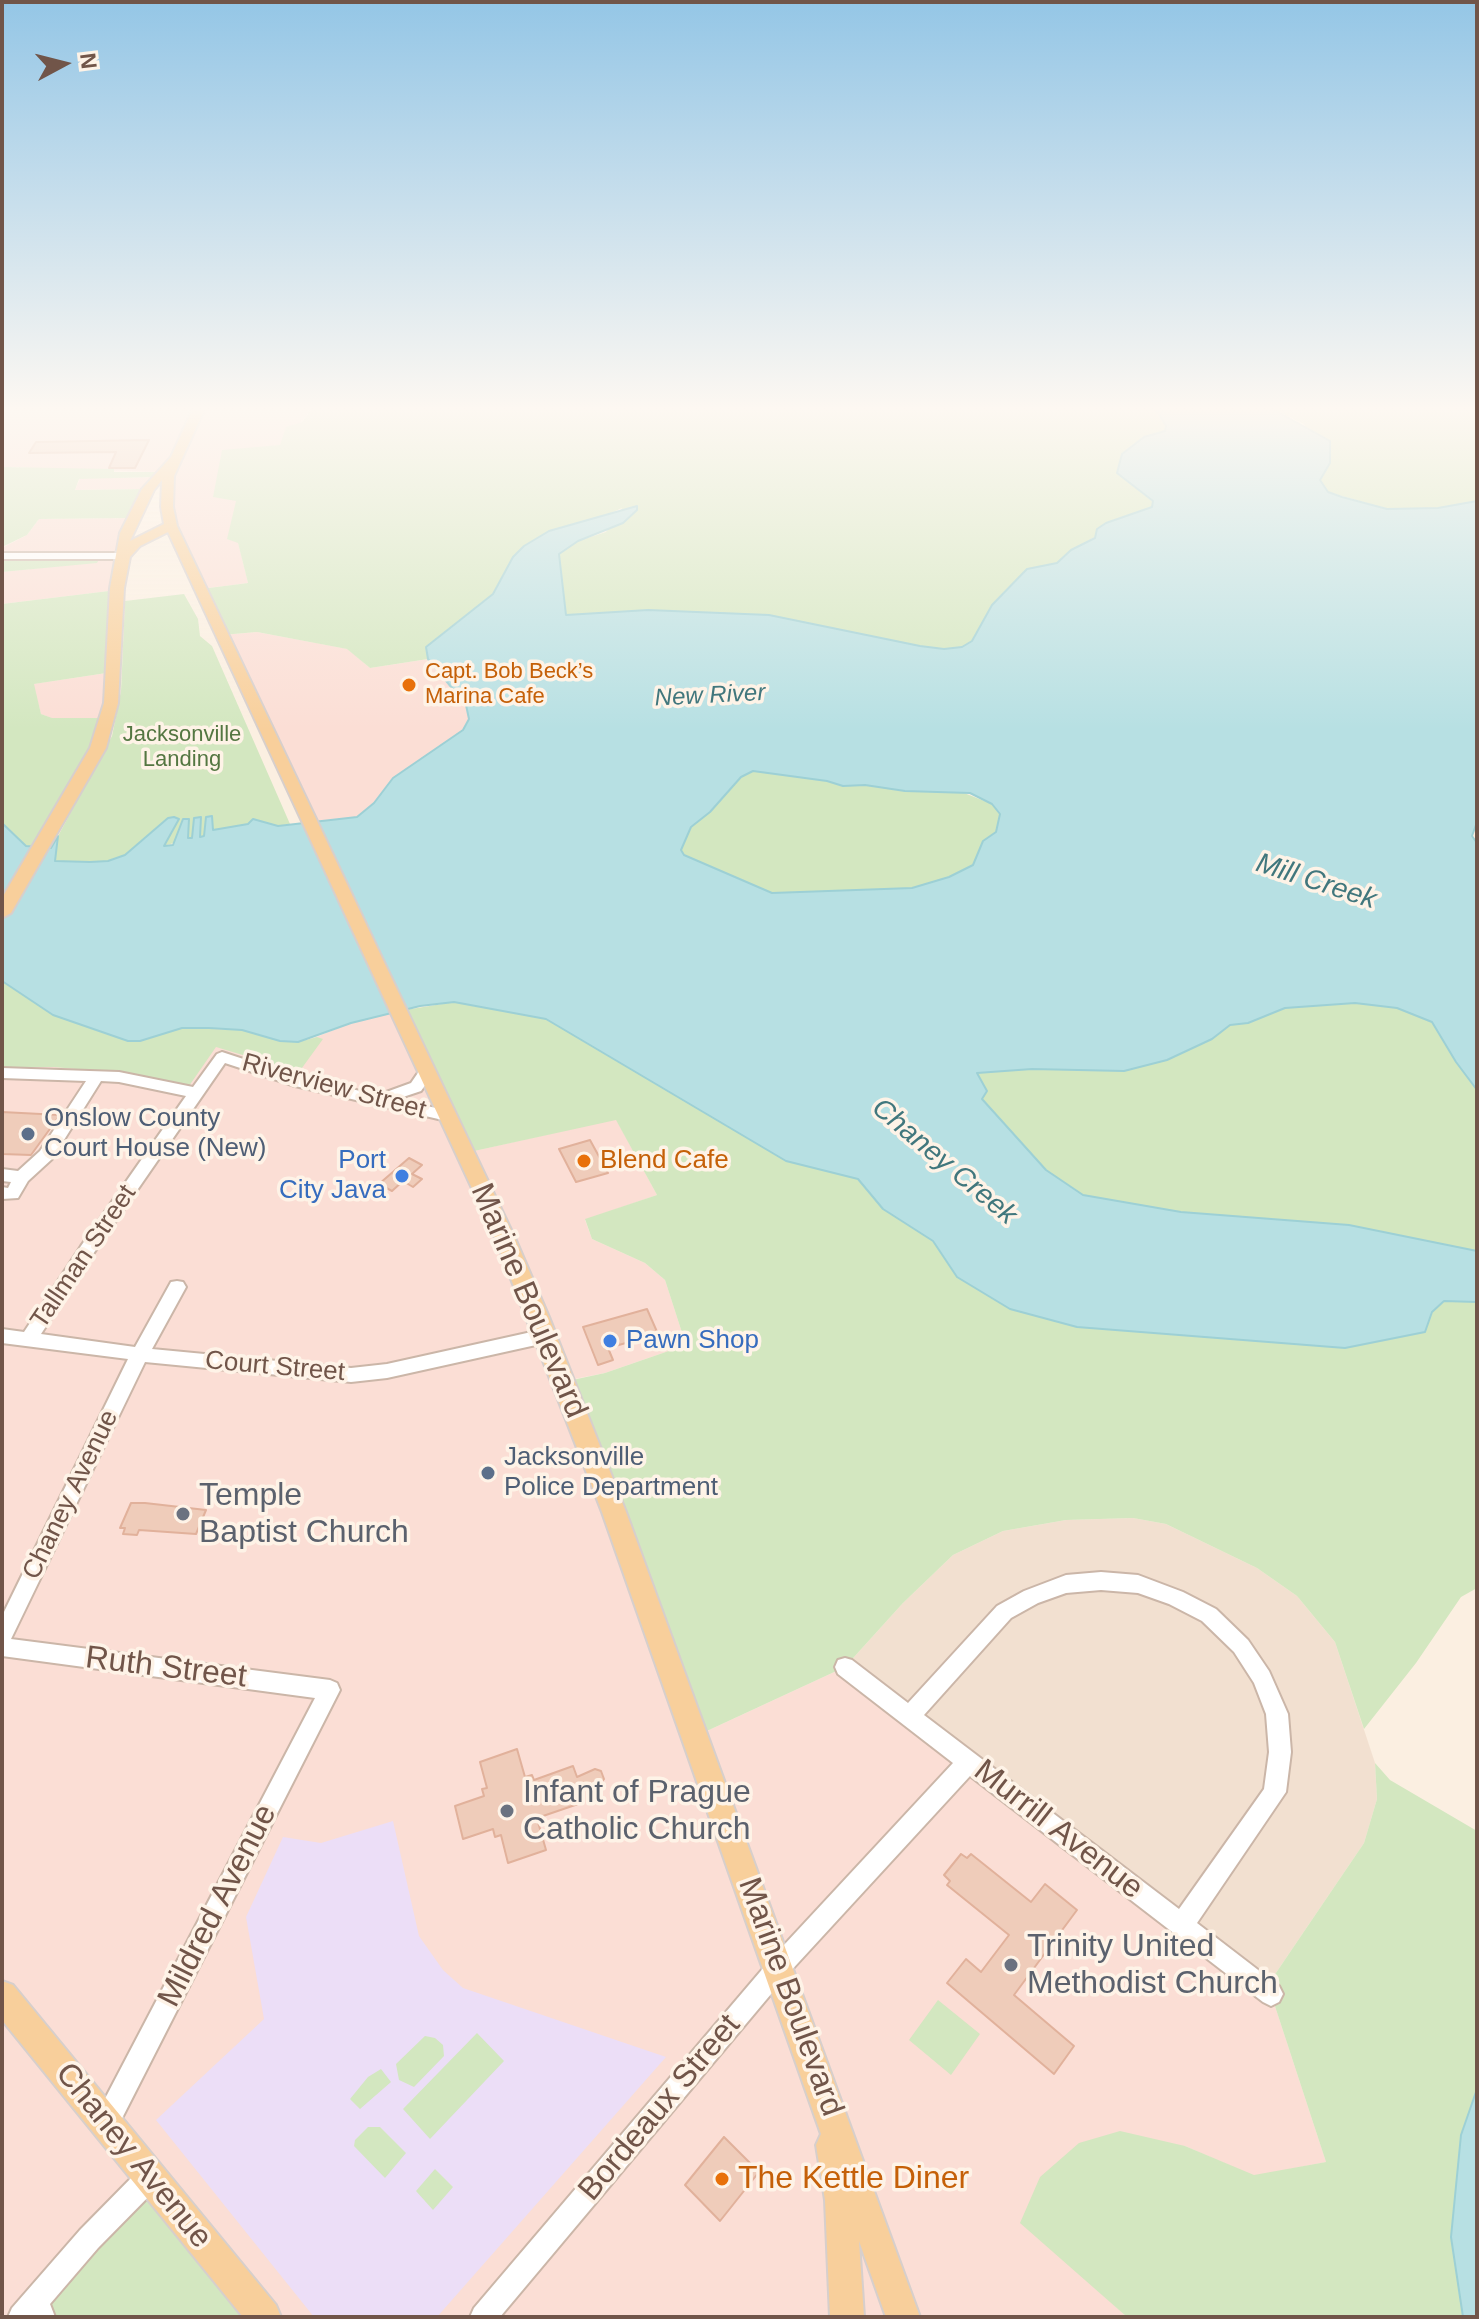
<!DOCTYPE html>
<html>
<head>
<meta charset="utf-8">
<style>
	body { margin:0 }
	#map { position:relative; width:1479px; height:2319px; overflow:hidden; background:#fbefe1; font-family:Arial,sans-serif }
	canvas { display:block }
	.frame { position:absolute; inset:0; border:4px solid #715549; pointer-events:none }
	.north { position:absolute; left:24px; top:24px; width:80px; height:80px; -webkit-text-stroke:6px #fef3e7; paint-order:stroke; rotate:83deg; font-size:22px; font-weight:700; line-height:32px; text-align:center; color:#715549 }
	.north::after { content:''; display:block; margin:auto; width:28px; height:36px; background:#715549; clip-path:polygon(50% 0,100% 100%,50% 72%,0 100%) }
</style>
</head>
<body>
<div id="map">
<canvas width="1479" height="2319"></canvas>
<div class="frame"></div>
<div class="north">N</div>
</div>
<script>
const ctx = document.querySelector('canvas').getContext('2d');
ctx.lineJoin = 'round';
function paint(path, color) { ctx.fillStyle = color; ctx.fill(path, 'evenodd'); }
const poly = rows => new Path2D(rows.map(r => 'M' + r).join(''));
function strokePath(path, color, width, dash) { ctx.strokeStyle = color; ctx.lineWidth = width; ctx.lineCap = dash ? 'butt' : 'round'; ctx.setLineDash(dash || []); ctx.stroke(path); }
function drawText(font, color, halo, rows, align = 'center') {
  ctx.font = font + ' Arial,sans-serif'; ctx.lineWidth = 7; ctx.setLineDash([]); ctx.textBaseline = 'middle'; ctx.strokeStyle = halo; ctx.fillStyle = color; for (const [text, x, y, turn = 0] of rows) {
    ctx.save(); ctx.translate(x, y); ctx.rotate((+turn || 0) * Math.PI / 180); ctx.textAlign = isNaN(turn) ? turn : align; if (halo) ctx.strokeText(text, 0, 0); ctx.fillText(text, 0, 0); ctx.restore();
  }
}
paint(poly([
	[1133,1518,1166,1524,1257,1568,1297,1596,1335,1642,1375,1763,1377,1799,1364,1843,1265,1989,845,1667,903,1603,953,1555,1003,1531,1066,1520]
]), '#f2e0d0');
paint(poly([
	[2,406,314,406,236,501,238,542,248,583,201,589,171,526,168,476,159,472,2,467],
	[156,477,148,489,75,490,80,478],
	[134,518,117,590,2,604,2,572,97,562,2,556,2,548,27,535,39,519],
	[257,632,348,649,370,668,428,659,466,705,469,719,463,730,393,778,374,803,357,817,310,822,222,635],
	[113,672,108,718,51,718,41,714,33,684],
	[2,981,309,1040,351,1023,399,1011,465,1153,616,1119,657,1195,585,1220,592,1239,645,1263,665,1280,686,1345,605,1373,564,1381,696,1736,845,1667,1271,1994,1326,2162,1254,2176,1185,2146,1089,2282,1127,2317,2,2317]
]), '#fbded5');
paint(poly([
	[393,1821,419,1936,443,1970,463,1988,666,2057,437,2317,314,2317,156,2120,264,2019,246,1917,283,1837,321,1843]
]), '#ecdef7');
paint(poly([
	[314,406,1154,406,1167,426,1165,431,1144,437,1122,454,1117,473,1153,502,1153,507,1106,523,1097,529,1095,537,1071,550,1057,563,1027,569,992,605,972,641,962,647,944,649,920,646,769,615,565,615,559,554,578,541,606,532,622,508,513,557,493,594,426,647,428,659,370,668,347,649,257,632,222,635,201,589,248,583,238,543,227,539,236,501,213,497,222,450,280,445,286,427,302,422],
	[1267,406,1477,406,1477,501,1438,508,1387,509,1328,492,1320,481,1304,424],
	[2,467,114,469,114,472,159,472,156,477,79,479,75,490,148,489,134,518,39,519,27,535,2,547],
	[2,556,101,556,97,563,2,572],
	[117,590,113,672,34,684,41,714,52,718,108,718,41,847,26,846,2,823,2,604],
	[184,594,198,619,200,636,212,646,290,824,278,826,253,819,249,824,212,830,206,817,204,837,199,837,194,819,192,838,163,846,178,820,174,817,168,818,125,855,108,861,55,861,58,836,112,736,121,691,125,601],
	[753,771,827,781,843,786,878,785,906,791,959,791,992,804,1000,814,996,832,983,841,973,865,949,877,912,888,772,893,684,855,681,850,691,827,710,812,741,777],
	[2,981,53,1015,128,1041,140,1041,182,1028,242,1030,280,1041,298,1042,317,1037,323,1039,299,1072,216,1047,189,1086,129,1074,54,1067,2,1067],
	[454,1002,546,1019,786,1161,858,1179,883,1209,933,1241,957,1277,1077,1327,1345,1348,1432,1312,1445,1301,1477,1302,1477,1588,1461,1597,1416,1663,1364,1729,1335,1642,1297,1596,1257,1568,1166,1524,1133,1518,1066,1520,1003,1531,953,1555,903,1603,845,1667,696,1736,563,1382,605,1373,686,1345,665,1280,645,1263,592,1239,585,1219,657,1195,616,1120,465,1153,399,1011],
	[1355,1003,1397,1008,1433,1022,1456,1062,1477,1090,1477,1251,1349,1225,1181,1212,1083,1195,1046,1170,982,1099,987,1091,977,1073,1032,1069,1124,1071,1167,1060,1212,1039,1230,1025,1248,1023,1285,1008],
	[1375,1763,1390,1780,1477,1831,1477,2089,1461,2135,1451,2237,1463,2317,1127,2317,1020,2223,1040,2177,1079,2143,1120,2131,1185,2146,1254,2175,1326,2162,1271,1994,1265,1989,1364,1843,1377,1799],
	[938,2000,980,2034,951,2075,909,2040],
	[477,2033,504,2061,430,2139,403,2109],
	[425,2036,435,2038,443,2045,444,2056,414,2087,399,2080,396,2064],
	[381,2069,391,2082,360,2109,350,2099,368,2077],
	[368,2127,380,2127,406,2153,385,2178,354,2146,355,2140],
	[435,2169,453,2187,433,2210,416,2191],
	[150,2177,264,2317,42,2317,33,2303]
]), '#d3e7c0');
const water = poly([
	[1154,406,1267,406,1330,441,1330,463,1320,480,1328,492,1342,497,1387,509,1438,508,1477,501,1477,822,1472,836,1477,843,1477,1090,1456,1062,1432,1022,1397,1008,1355,1003,1285,1008,1248,1023,1230,1025,1212,1039,1167,1060,1124,1071,1032,1069,977,1073,987,1091,982,1099,1046,1170,1083,1195,1181,1212,1349,1225,1477,1251,1477,1302,1444,1301,1432,1312,1425,1332,1345,1348,1077,1327,1010,1309,957,1277,933,1241,883,1209,858,1179,786,1161,546,1019,454,1002,420,1006,351,1023,298,1042,280,1041,242,1030,209,1028,182,1028,140,1041,128,1041,53,1015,2,981,2,823,26,846,51,848,58,836,55,861,90,862,108,861,125,855,168,818,174,817,179,819,164,846,173,845,183,819,189,819,188,838,192,838,194,818,201,817,200,837,204,836,206,817,212,816,213,830,248,824,253,819,278,826,357,817,374,803,393,778,463,730,469,719,466,705,428,659,426,647,493,594,513,557,524,546,549,531,637,506,637,510,623,523,578,541,559,554,566,615,648,610,769,615,920,646,944,649,962,647,972,641,992,605,1027,569,1057,563,1071,550,1095,538,1097,529,1106,523,1152,507,1153,501,1117,473,1122,454,1144,437,1165,431,1166,426,1154,406],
	[753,771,827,781,843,786,865,785,905,791,970,793,992,804,1000,814,996,832,983,841,973,865,949,877,912,888,772,893,684,855,681,850,691,827,710,812,741,777,753,771],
	[1477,2089,1477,2317,1463,2317,1451,2237,1461,2135,1477,2089]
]);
paint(water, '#b7e0e3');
strokePath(water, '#9dd0d5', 2);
const building = poly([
	[149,440,135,468,109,468,116,452,29,453,36,442,149,440],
	[2,1112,60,1115,31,1155,2,1154,2,1112],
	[590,1140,608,1173,576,1182,559,1149,590,1140],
	[409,1158,422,1165,412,1174,422,1179,413,1187,403,1181,392,1191,379,1184,409,1158],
	[647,1309,658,1334,608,1348,613,1360,598,1365,583,1327,647,1309],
	[131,1503,145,1503,206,1510,196,1534,139,1530,137,1535,123,1534,125,1528,120,1528,131,1503],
	[517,1749,525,1777,532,1775,534,1780,573,1766,577,1777,595,1769,601,1771,604,1779,596,1788,579,1786,584,1802,543,1816,544,1820,538,1822,546,1850,508,1863,501,1835,495,1837,493,1829,463,1839,455,1806,484,1796,482,1789,487,1788,480,1762,517,1749],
	[961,1854,967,1858,971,1854,1031,1902,1045,1884,1077,1910,1014,1995,1074,2046,1054,2074,947,1983,966,1959,981,1972,1009,1935,947,1885,950,1881,944,1875,961,1854],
	[724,2137,759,2172,720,2221,685,2185,724,2137]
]);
paint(building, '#efccba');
strokePath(building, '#e1b19b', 2);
const minor = poly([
	[2,553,124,553,129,556,124,559,2,559,2,553],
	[222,1052,298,1077,378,1095,411,1083,422,1067,432,1067,435,1071,421,1091,397,1099,453,1112,455,1116,447,1121,295,1086,225,1063,93,1254,41,1334,135,1347,171,1282,177,1281,183,1282,186,1287,152,1349,351,1368,387,1364,545,1329,551,1331,554,1336,551,1341,545,1343,387,1378,351,1382,145,1362,11,1639,330,1680,337,1683,340,1690,115,2132,106,2136,97,2132,93,2123,97,2114,315,1698,2,1656,2,1616,128,1359,2,1343,2,1329,24,1332,81,1246,186,1096,119,1082,101,1081,52,1159,28,1181,18,1198,2,1199,2,1187,8,1188,11,1182,2,1181,2,1169,18,1171,40,1151,86,1081,2,1078,2,1068,119,1072,193,1087,217,1054,222,1052],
	[1101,1572,1138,1575,1183,1592,1216,1609,1248,1640,1269,1671,1288,1714,1291,1752,1286,1792,1197,1923,1279,1986,1283,1994,1279,2002,1271,2006,1263,2002,970,1776,787,1975,500,2317,470,2317,474,2308,771,1959,953,1763,838,1674,835,1667,838,1660,845,1658,852,1660,908,1703,997,1606,1024,1591,1066,1575,1101,1572],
	[1101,1590,1138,1593,1169,1604,1202,1621,1234,1652,1254,1683,1266,1714,1269,1752,1264,1789,1179,1909,924,1715,1011,1618,1038,1603,1066,1593,1101,1590],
	[150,2164,159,2168,163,2177,159,2186,98,2248,50,2304,55,2317,8,2317,12,2308,80,2230,141,2168,150,2164]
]);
const major = poly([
	[194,406,206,406,174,476,173,507,177,526,515,1238,549,1317,626,1512,920,2317,886,2317,859,2241,864,2317,830,2317,825,2200,816,2145,821,2134,602,1512,495,1238,168,532,140,546,130,557,124,588,118,703,106,748,11,913,2,918,2,898,90,748,104,703,110,588,120,533,142,489,171,457,194,406],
	[162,480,161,507,164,524,130,541,154,490,162,480],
	[2,1981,13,1985,276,2305,281,2317,243,2317,2,2020,2,1981]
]);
strokePath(minor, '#cbb6a8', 4);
strokePath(major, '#d7cfcc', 4);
paint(minor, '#fff');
paint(major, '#f8cf9b');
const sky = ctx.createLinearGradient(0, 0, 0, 730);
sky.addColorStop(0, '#94c6e6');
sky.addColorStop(0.56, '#fdf8f2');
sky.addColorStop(1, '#fdf8f200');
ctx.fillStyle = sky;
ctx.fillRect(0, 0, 1479, 730);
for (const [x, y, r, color] of [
	[409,685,8,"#e8710a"],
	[28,1134,8,"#5c6f8a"],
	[584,1161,8,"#e8710a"],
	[402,1176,8,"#3f7fe0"],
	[610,1341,8,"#3f7fe0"],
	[488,1473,8,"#5c6f8a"],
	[183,1514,8,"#6b7280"],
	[507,1811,8,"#6b7280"],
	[1011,1965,8,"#6b7280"],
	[722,2179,8,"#e8710a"]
]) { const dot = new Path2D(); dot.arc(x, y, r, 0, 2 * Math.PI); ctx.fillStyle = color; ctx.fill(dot); strokePath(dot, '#fef3e7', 3); }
drawText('22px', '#c56008', '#fef3e7', [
	["Capt. Bob Beck’s",425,672],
	["Marina Cafe",425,697]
], 'left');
drawText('22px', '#547742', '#fef3e7', [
	["Jacksonville",182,735],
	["Landing",182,760]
]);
drawText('italic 24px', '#41777d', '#fef3e7', [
	["New River",710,696,-3]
]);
drawText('26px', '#715549', '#fef3e7', [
	["Riverview Street",334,1087,15],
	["Tallman Street",84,1257,-56],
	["Court Street",275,1367,5],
	["Chaney Avenue",71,1495,-64]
]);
drawText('26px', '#4e5e75', '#fef3e7', [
	["Onslow County",44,1119],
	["Court House (New)",44,1149],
	["Jacksonville",504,1458],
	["Police Department",504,1488]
], 'left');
drawText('26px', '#366cbe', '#fef3e7', [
	["Port",386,1161],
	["City Java",386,1191],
	["Pawn Shop",626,1341,"left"]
], 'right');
drawText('26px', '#c56008', '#fef3e7', [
	["Blend Cafe",600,1161]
], 'left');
drawText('italic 28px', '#41777d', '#fef3e7', [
	["Mill Creek",1316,882,18],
	["Chaney Creek",944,1162,40]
]);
drawText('32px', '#715549', '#fef3e7', [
	["Marine Boulevard",528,1301,67],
	["Ruth Street",166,1668,7],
	["Murrill Avenue",1058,1830,38],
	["Mildred Avenue",218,1906,-63],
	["Marine Boulevard",790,1997,70],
	["Bordeaux Street",660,2108,-50],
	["Chaney Avenue",133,2156,51]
]);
drawText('32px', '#5b616d', '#fef3e7', [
	["Temple",199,1496],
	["Baptist Church",199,1533],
	["Infant of Prague",523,1793],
	["Catholic Church",523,1830],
	["Trinity United",1027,1947],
	["Methodist Church",1027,1984]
], 'left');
drawText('32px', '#c56008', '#fef3e7', [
	["The Kettle Diner",738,2179]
], 'left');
</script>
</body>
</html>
